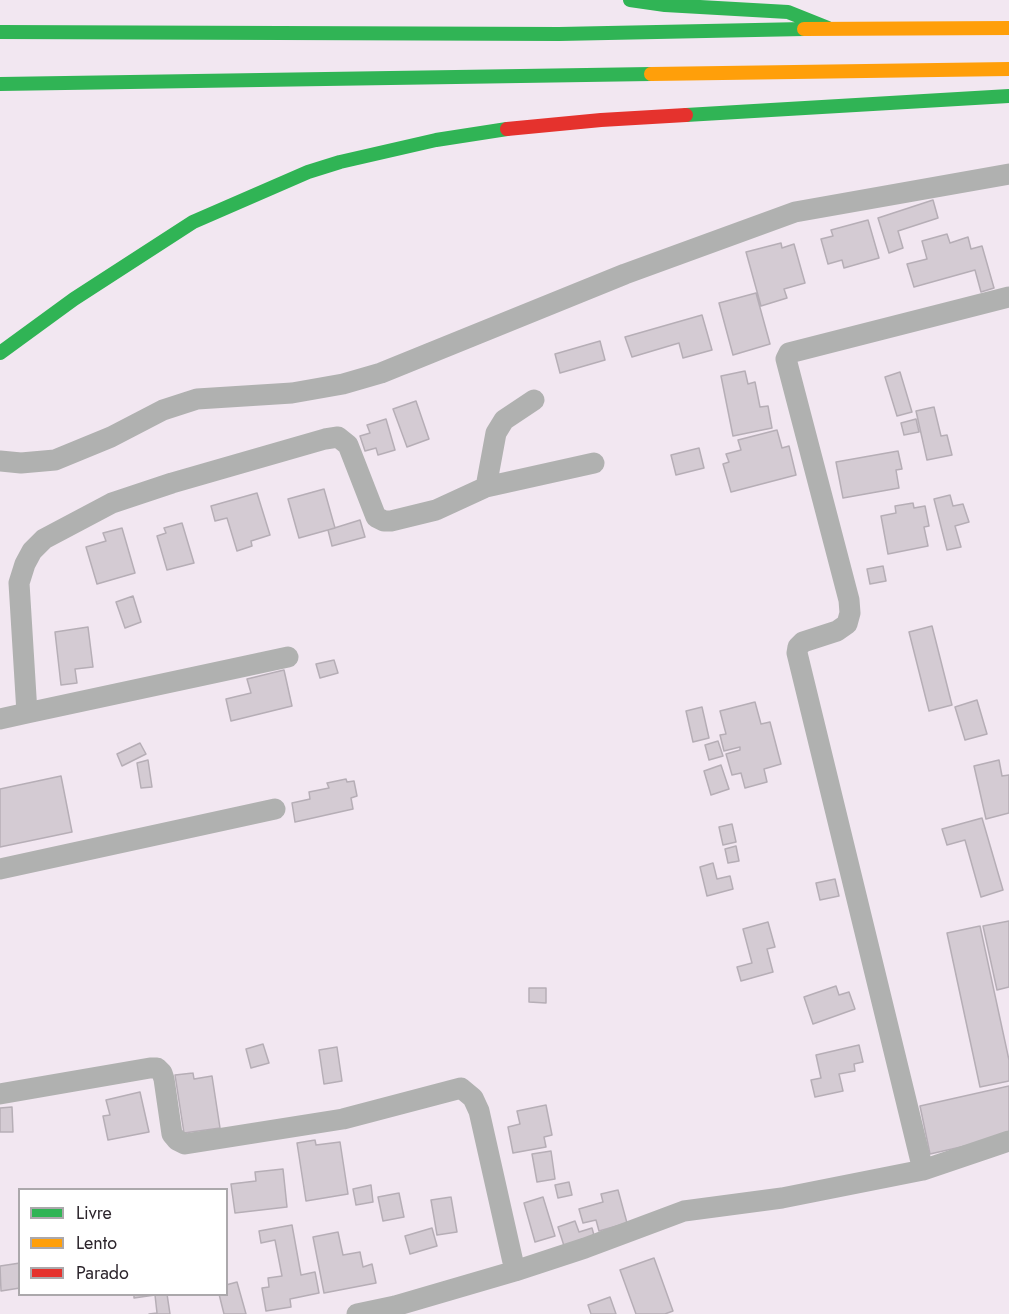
<!DOCTYPE html>
<html>
<head>
<meta charset="utf-8">
<style>
	body { margin:0 }
	#map { position:relative; width:1009px; height:1314px; overflow:hidden; background:#f2e7f1; font-family:Jost,sans-serif }
	canvas { display:block }
	.legend { position:absolute; left:18px; top:1188px; width:210px; height:108px; box-sizing:border-box; background:#fff; border:2px solid #aba8ab; margin:0; padding:8px 10px; list-style:none; font-size:18px; color:#2c252c }
	.legend li { display:flex; align-items:center; gap:12px; height:30px }
	.legend b { width:30px; border:2px solid #aba8ab }
</style>
</head>
<body>
<div id="map">
<canvas width="1009" height="1314"></canvas>
<ul class="legend">
<li><b style="height:8px;background:#30b455"></b>Livre</li>
<li><b style="height:8px;background:#ff9f0a"></b>Lento</li>
<li><b style="height:8px;background:#e5322d"></b>Parado</li>
</ul>
</div>
<script>
const ctx = document.querySelector('canvas').getContext('2d');
ctx.lineJoin = 'round';
function paint(path, color) { ctx.fillStyle = color; ctx.fill(path, 'evenodd'); }
const poly = rows => new Path2D(rows.map(r => 'M' + r).join(''));
function strokePath(path, color, width, dash) { ctx.strokeStyle = color; ctx.lineWidth = width; ctx.lineCap = dash ? 'butt' : 'round'; ctx.setLineDash(dash || []); ctx.stroke(path); }
const building = poly([
	[933,200,938,218,898,231,903,248,889,253,878,218,933,200],
	[868,220,879,258,844,268,842,260,828,264,821,239,833,236,831,230,868,220],
	[947,234,950,243,968,237,971,249,982,246,994,288,981,292,975,270,914,287,907,264,927,259,922,241,947,234],
	[781,243,782,248,794,244,805,283,784,289,787,298,761,306,746,252,781,243],
	[756,293,770,344,733,355,719,303,756,293],
	[702,315,712,350,683,358,679,343,632,357,625,337,702,315],
	[600,341,605,360,560,373,555,354,600,341],
	[745,371,748,384,755,382,760,407,768,406,772,428,733,436,721,376,745,371],
	[900,372,912,412,897,416,885,377,900,372],
	[416,401,429,439,407,447,393,409,416,401],
	[934,407,941,436,947,435,952,455,927,460,916,411,934,407],
	[386,419,395,450,378,455,376,448,365,451,360,436,370,433,367,425,386,419],
	[916,419,919,432,904,435,901,423,916,419],
	[777,430,782,448,789,446,796,475,731,492,723,464,729,462,726,454,741,450,738,440,777,430],
	[699,448,704,468,676,475,671,455,699,448],
	[898,451,902,469,896,470,899,488,843,498,836,462,898,451],
	[324,489,335,528,299,538,288,499,324,489],
	[257,493,270,535,251,541,252,546,237,551,227,518,215,521,211,506,257,493],
	[950,495,953,506,963,504,969,522,955,526,961,547,947,550,934,499,950,495],
	[913,503,914,508,925,506,929,526,924,527,928,546,888,554,881,516,896,513,895,506,913,503],
	[360,520,365,537,332,546,328,530,360,520],
	[182,523,194,563,167,570,157,536,166,533,164,528,182,523],
	[122,528,135,573,97,584,86,547,106,541,103,533,122,528],
	[883,566,886,581,870,584,867,569,883,566],
	[133,596,141,622,125,628,116,602,133,596],
	[932,626,952,705,929,711,909,632,932,626],
	[88,627,93,667,75,669,77,683,61,685,55,632,88,627],
	[334,660,338,673,320,678,316,664,334,660],
	[284,670,292,706,231,721,226,699,251,693,247,679,284,670],
	[977,700,987,734,965,740,955,707,977,700],
	[755,702,761,724,770,722,781,764,764,769,767,782,745,788,741,773,732,775,726,754,740,750,740,747,724,751,720,735,726,734,720,711,755,702],
	[702,707,709,738,693,742,686,711,702,707],
	[718,741,723,756,709,760,705,745,718,741],
	[140,743,146,754,122,766,117,754,140,743],
	[148,760,152,787,141,788,137,763,148,760],
	[999,760,1002,776,1009,775,1009,813,986,819,974,766,999,760],
	[721,765,729,789,711,795,704,771,721,765],
	[61,776,72,832,0,847,0,789,61,776],
	[346,779,347,782,354,781,357,796,351,798,353,809,295,822,292,803,310,799,309,792,329,788,327,783,346,779],
	[982,818,1003,890,981,897,965,840,947,845,942,829,982,818],
	[732,824,736,842,723,845,719,827,732,824],
	[736,846,739,861,728,863,725,849,736,846],
	[713,863,717,879,730,876,733,889,707,896,700,867,713,863],
	[835,879,839,896,820,900,816,883,835,879],
	[1009,921,1009,987,997,990,983,926,1009,921],
	[768,922,775,947,767,949,773,972,741,981,737,967,752,963,743,929,768,922],
	[980,926,1009,1060,1009,1081,980,1087,947,933,980,926],
	[836,986,839,995,849,992,855,1009,813,1024,804,997,836,986],
	[529,988,546,988,546,1003,529,1002,529,988],
	[263,1044,269,1063,251,1068,246,1049,263,1044],
	[859,1045,863,1062,854,1064,855,1071,839,1074,843,1091,815,1097,811,1080,821,1078,816,1055,859,1045],
	[337,1047,342,1081,324,1084,319,1050,337,1047],
	[193,1073,194,1079,212,1076,220,1128,184,1133,175,1075,193,1073],
	[1009,1086,1009,1136,930,1154,920,1106,1009,1086],
	[140,1092,149,1132,108,1140,103,1116,110,1115,106,1100,140,1092],
	[546,1105,552,1135,544,1137,546,1147,513,1153,508,1127,520,1124,517,1111,546,1105],
	[12,1107,13,1132,0,1132,0,1108,12,1107],
	[315,1140,316,1145,340,1142,348,1194,306,1201,297,1143,315,1140],
	[551,1151,555,1179,537,1182,532,1154,551,1151],
	[283,1169,287,1207,235,1213,231,1184,256,1181,255,1172,283,1169],
	[569,1182,572,1195,558,1198,555,1185,569,1182],
	[371,1185,373,1202,356,1205,353,1189,371,1185],
	[618,1190,627,1223,599,1231,596,1220,583,1223,579,1209,603,1202,601,1194,618,1190],
	[399,1193,404,1217,383,1221,378,1197,399,1193],
	[451,1197,457,1232,437,1235,431,1200,451,1197],
	[543,1197,555,1236,535,1242,524,1203,543,1197],
	[575,1221,579,1232,592,1228,595,1239,565,1249,558,1227,575,1221],
	[292,1225,301,1275,315,1272,319,1293,290,1299,291,1307,266,1311,262,1288,269,1287,268,1278,282,1276,275,1240,261,1243,259,1231,292,1225],
	[432,1228,437,1246,410,1254,405,1236,432,1228],
	[338,1232,343,1255,360,1252,363,1267,372,1264,376,1283,324,1293,313,1237,338,1232],
	[654,1258,673,1311,665,1314,636,1314,620,1270,654,1258],
	[20,1263,20,1288,1,1291,0,1266,20,1263],
	[237,1282,246,1314,224,1314,219,1294,226,1294,226,1285,237,1282],
	[134,1294,167,1294,170,1314,149,1314,157,1313,155,1295,134,1298,134,1294],
	[610,1297,616,1314,591,1314,588,1305,610,1297]
]);
paint(building, '#d4cbd3');
strokePath(building, '#b6aeb6', 1.5);
strokePath(poly([
	[0,461,21,463,55,460,111,437,163,410,197,399,292,393,343,384,381,373,625,274,795,212,1009,174],
	[486,487,594,463],
	[27,713,288,657],
	[0,719,27,713,19,583,25,564,32,551,44,539,112,503,172,483,325,439,338,437,348,445,376,517,384,521,391,521,436,510,486,487,496,433,504,420,534,400],
	[0,869,275,809],
	[0,1094,150,1068,157,1068,162,1073,164,1079,172,1134,177,1140,185,1144,343,1119,461,1088,473,1098,479,1111,515,1271],
	[923,1170,797,653,798,647,803,642,837,631,847,624,850,613,849,600,786,359,789,353,1009,297],
	[357,1314,395,1306,515,1271,585,1248,684,1211,782,1198,923,1170,1009,1141]
]), '#b0b1b0', 21);
strokePath(poly([
	[630,0,665,5,788,12,828,28],
	[0,32,559,34,804,29],
	[0,84,651,74],
	[686,115,1009,96],
	[0,353,74,299,193,222,308,172,340,162,436,140,507,129]
]), '#30b455', 14);
strokePath(poly([
	[804,29,1009,28],
	[651,74,1009,69]
]), '#ff9f0a', 14);
strokePath(poly([
	[507,129,601,120,686,115]
]), '#e5322d', 14);
</script>
</body>
</html>
